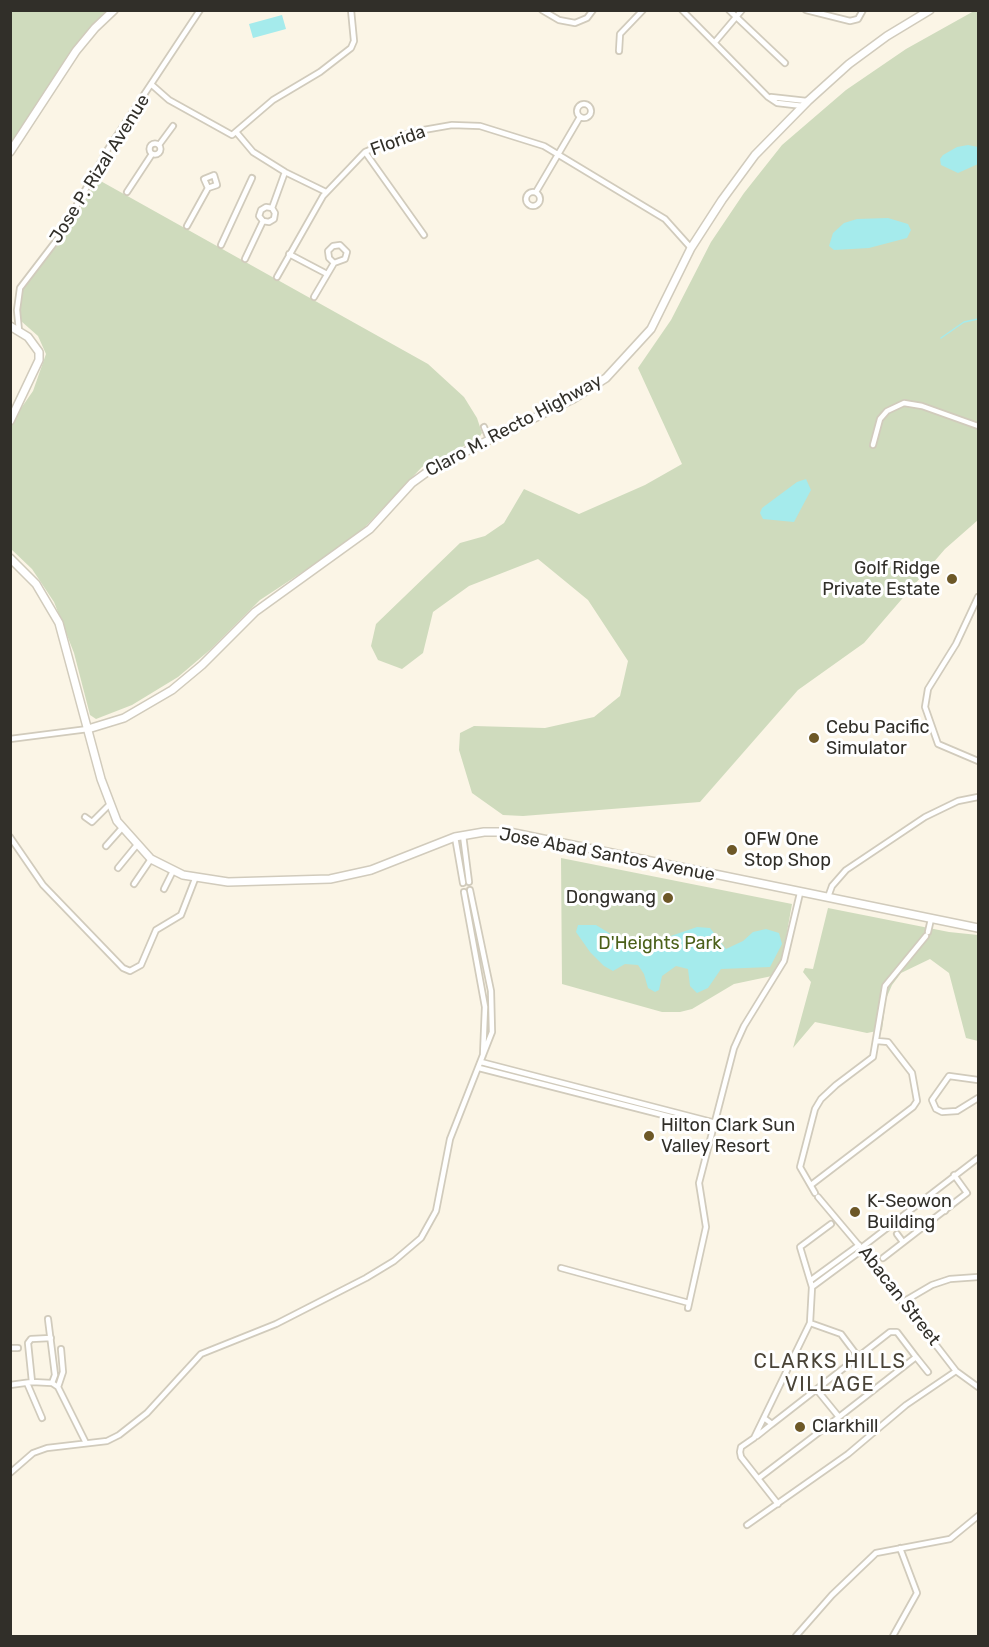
<!DOCTYPE html>
<html>
<head>
<meta charset="utf-8">
<style>
	body { margin:0 }
	#map { position:relative; width:989px; height:1647px; overflow:hidden; background:#fbf5e6; font-family:Rubik,sans-serif }
	canvas { display:block }
	.frame { position:absolute; inset:0; border:12px solid #312f29; pointer-events:none }
</style>
</head>
<body>
<div id="map">
<canvas width="989" height="1647"></canvas>
<div class="frame"></div>
</div>
<script>
const ctx = document.querySelector('canvas').getContext('2d');
ctx.lineJoin = 'round';
function paint(path, color) { ctx.fillStyle = color; ctx.fill(path, 'evenodd'); }
const poly = rows => new Path2D(rows.map(r => 'M' + r).join(''));
function strokePath(path, color, width, dash) { ctx.strokeStyle = color; ctx.lineWidth = width; ctx.lineCap = dash ? 'butt' : 'round'; ctx.setLineDash(dash || []); ctx.stroke(path); }
function drawText(font, color, halo, rows, align = 'center') {
  ctx.font = font + ' Rubik,sans-serif'; ctx.lineWidth = 6; ctx.setLineDash([]); ctx.textBaseline = 'middle'; ctx.strokeStyle = halo; ctx.fillStyle = color; for (const [text, x, y, turn = 0] of rows) {
    ctx.save(); ctx.translate(x, y); ctx.rotate((+turn || 0) * Math.PI / 180); ctx.textAlign = isNaN(turn) ? turn : align; if (halo) ctx.strokeText(text, 0, 0); ctx.fillText(text, 0, 0); ctx.restore();
  }
}
paint(poly([
	[11,11,109,11,92,25,76,44,11,145],
	[974,11,978,11,978,520,945,549,864,643,798,690,700,802,523,816,503,815,472,793,459,750,460,733,474,726,545,728,594,717,620,696,628,661,588,600,538,559,469,586,433,612,423,653,402,669,378,660,371,646,376,624,460,543,485,536,504,523,524,489,579,514,645,485,682,464,638,368,671,320,711,242,744,193,782,145,846,90,906,49],
	[97,179,428,364,464,397,477,418,482,433,478,439,422,467,365,527,327,556,260,600,211,649,178,677,132,705,96,719,90,715,74,653,54,602,32,569,11,549,10,424,33,391,46,354,38,336,21,321,19,310,22,288,65,236],
	[561,858,792,904,782,960,772,976,734,984,692,1009,680,1012,662,1012,562,984],
	[828,908,949,932,978,935,978,1041,966,1038,949,973,930,959,901,973,892,985,886,999,882,1030,867,1033,815,1022,793,1048,811,982,803,972,805,968,813,969]
]), '#cfdbbd');
paint(poly([
	[282,15,286,29,253,38,249,24],
	[968,145,978,147,978,164,958,173,941,165,940,159,943,155,957,147],
	[888,218,908,224,911,230,907,238,869,248,834,250,829,246,833,233,844,223,857,219],
	[806,479,811,490,794,522,763,519,760,513,762,508,797,482],
	[578,925,596,925,622,941,668,937,697,927,710,928,726,949,743,941,753,932,766,929,779,933,782,944,770,967,721,969,708,988,697,993,690,986,688,969,676,966,662,976,659,990,655,992,648,988,644,974,638,965,625,964,613,971,604,966,590,952,576,932]
]), '#a5ebec');
strokePath(poly([
	[941,338,964,322,978,319]
]), '#a5ebec', 1.5);
const minor = poly([
	[542,10,559,20,575,23,587,18,593,10],
	[682,10,768,97,777,103,803,106],
	[729,10,785,63],
	[806,10,850,21,858,19,863,10],
	[715,42,742,10],
	[619,51,620,34,643,10],
	[152,85,169,100,232,135,273,100,320,72,351,48,354,41,351,10],
	[771,97,807,101],
	'577 111a7 7 0 1 1 14 0a7 7 0 1 1-14 0Z',
	[237,133,253,152,285,172,326,192],
	'149.5 149a5.5 5.5 0 1 1 11 0a5.5 5.5 0 1 1-11 0Z',
	[159,145,173,126],
	[365,152,424,235],
	'526 199a7 7 0 1 1 14 0a7 7 0 1 1-14 0Z',
	[127,192,152,154],
	[536,192,580,117],
	[272,208,285,172],
	[187,226,208,188,217,185,214,175,204,179,208,188],
	[221,245,252,178],
	[289,254,327,274],
	[245,259,263,221,259,216,261,210,266,207,272,208,275,213,274,219,269,222,263,221],
	[277,277,323,196,365,152,412,132,452,125,480,126,544,146,665,219,691,248],
	[314,297,334,263,345,259,347,252,340,245,333,246,328,251,329,258,334,263],
	[19,331,17,310,20,288,59,237,108,149,200,10],
	[484,427,489,439],
	[873,445,880,419,887,411,904,403,922,406,978,426],
	[978,597,956,644,928,689,925,707,938,744,978,761],
	[10,739,88,729],
	[85,817,92,822,109,805],
	[463,835,469,882],
	[10,837,43,885,123,968,130,971,141,965,156,930,181,915,195,879],
	[455,837,463,883],
	[106,846,122,828],
	[118,868,136,846],
	[134,884,151,859],
	[164,889,173,871],
	[464,892,485,1007,483,1055],
	[828,897,832,886,846,870,925,817,958,801,978,797],
	[928,932,931,919],
	[481,1062,716,1123],
	[479,1068,714,1128],
	[978,1080,949,1076,932,1100,936,1109,942,1112,957,1111,978,1098],
	[811,1185,913,1107,917,1101,912,1073,888,1042,877,1041],
	[815,1193,800,1167,815,1109,821,1099,836,1085,873,1057,885,986,926,936],
	[818,1197,861,1248,956,1371,978,1387],
	[938,1201,945,1211],
	[897,1234,903,1242],
	[861,1248,978,1158],
	[883,1258,967,1193,954,1175],
	[561,1268,689,1303],
	[811,1280,859,1245],
	[812,1287,862,1250],
	[903,1302,932,1285,950,1279,978,1277],
	[688,1308,706,1227,699,1183,734,1048,744,1026,784,961,800,893],
	[48,1319,55,1375,52,1383],
	[810,1323,841,1334,859,1358],
	[10,1348,18,1348],
	[916,1357,928,1372],
	[32,1382,28,1343,31,1339,51,1338],
	[27,1383,42,1418],
	[10,1385,32,1382,52,1383,58,1387,86,1443],
	[58,1387,63,1372,61,1349],
	[764,1418,772,1424,890,1332,897,1332,916,1357,839,1417,817,1390],
	[757,1436,772,1424],
	[10,1473,33,1453,47,1448,107,1441,119,1435,147,1413,201,1354,276,1324,366,1278,394,1261,421,1238,436,1211,450,1139,492,1032,491,991,470,890],
	[759,1478,839,1417],
	[778,1504,741,1457,740,1452,741,1447,754,1438,810,1323,812,1287,800,1247,831,1224],
	[747,1525,848,1454,906,1405,956,1371],
	[796,1636,832,1595,876,1553,950,1539,978,1516],
	[893,1636,917,1593,900,1548]
]);
const secondary = poly([
	[10,152,76,51,95,28,114,10],
	[10,326,28,337,39,352,39,360,10,421],
	[10,558,36,584,59,623,101,779,117,821,151,859,183,875,228,882,330,879,371,870,455,837,484,832,509,832,978,928],
	[88,729,124,718,172,690,202,665,255,612,370,529,412,483,434,467,573,399,606,378,651,329,691,248,722,200,755,155,808,101,849,64,887,36,930,10]
]);
strokePath(minor, '#d1cbbc', 8);
strokePath(secondary, '#d1cbbc', 10);
strokePath(minor, '#fff', 4.5);
strokePath(secondary, '#fff', 7);
for (const [x, y, r, color] of [
	[952,579,6,"#6d5827"],
	[814,738,6,"#6d5827"],
	[732,850,6,"#6d5827"],
	[668,898,6,"#6d5827"],
	[649,1136,6,"#6d5827"],
	[855,1212,6,"#6d5827"],
	[800,1427,6,"#6d5827"]
]) { const dot = new Path2D(); dot.arc(x, y, r, 0, 2 * Math.PI); ctx.fillStyle = color; ctx.fill(dot); strokePath(dot, '#fff', 2); }
drawText('18px', '#312f29', '#fff', [
	["Florida",398,141,-20],
	["Jose P. Rizal Avenue",100,169,-58],
	["Claro M. Recto Highway",514,426,-28],
	["Jose Abad Santos Avenue",607,855,11],
	["Abacan Street",899,1296,52]
]);
drawText('18px', '#312f29', '#fff', [
	["Golf Ridge",940,569,"right"],
	["Private Estate",940,590,"right"],
	["Cebu Pacific",826,728],
	["Simulator",826,749],
	["OFW One",744,840],
	["Stop Shop",744,861],
	["Dongwang",656,898,"right"],
	["Hilton Clark Sun",661,1126],
	["Valley Resort",661,1147],
	["K-Seowon",867,1202],
	["Building",867,1223],
	["Clarkhill",812,1427]
], 'left');
drawText('18px', '#4b6019', '#fff', [
	["D'Heights Park",660,944]
]);
ctx.letterSpacing = '1.5px';
drawText('20px', '#4a4438', '#fff', [
	["CLARKS HILLS",830,1362],
	["VILLAGE",830,1385]
]);
ctx.letterSpacing = '0px';
</script>
</body>
</html>
